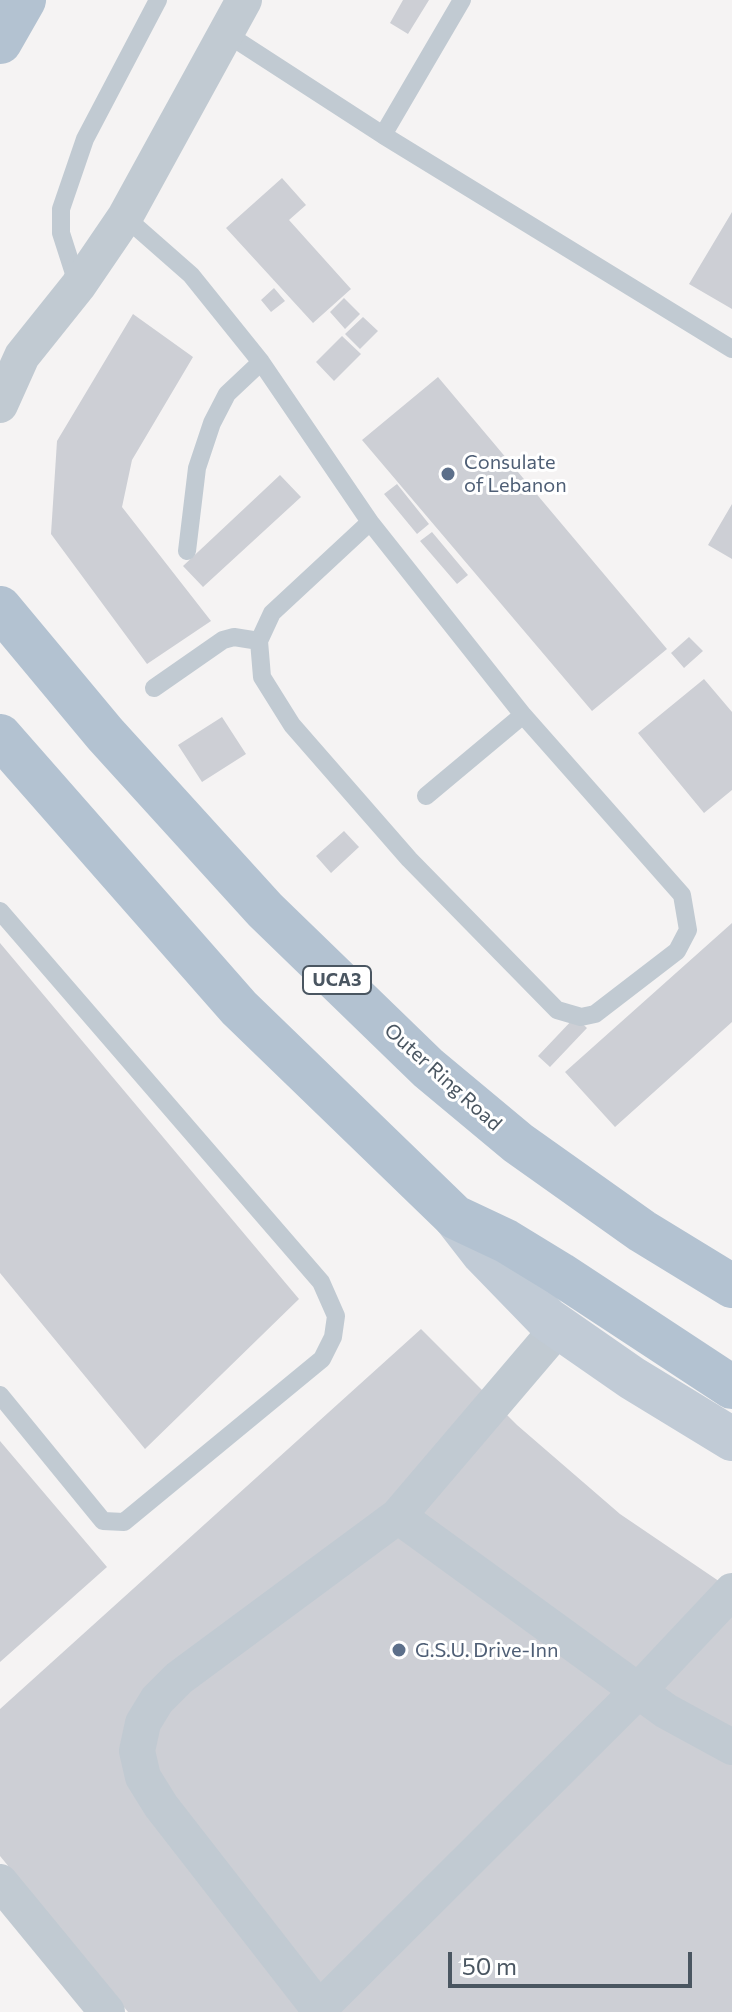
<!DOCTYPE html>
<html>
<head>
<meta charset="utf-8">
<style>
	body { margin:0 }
	#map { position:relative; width:732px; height:2012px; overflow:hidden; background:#f5f3f3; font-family:Commissioner,sans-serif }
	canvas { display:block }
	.scale { position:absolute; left:448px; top:1952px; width:244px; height:36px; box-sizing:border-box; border:4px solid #4a5661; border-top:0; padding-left:10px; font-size:24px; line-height:28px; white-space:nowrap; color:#4a5661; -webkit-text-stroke:6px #fff; paint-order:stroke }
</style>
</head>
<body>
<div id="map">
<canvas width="732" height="2012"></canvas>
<div class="scale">50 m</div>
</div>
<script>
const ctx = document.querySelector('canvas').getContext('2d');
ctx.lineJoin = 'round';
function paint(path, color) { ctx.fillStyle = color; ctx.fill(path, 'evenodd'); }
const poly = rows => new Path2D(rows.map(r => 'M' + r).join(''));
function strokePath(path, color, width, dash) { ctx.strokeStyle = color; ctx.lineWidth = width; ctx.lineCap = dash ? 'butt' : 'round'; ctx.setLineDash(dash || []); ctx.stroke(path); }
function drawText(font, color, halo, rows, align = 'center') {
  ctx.font = font + ' Commissioner,sans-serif'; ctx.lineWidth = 6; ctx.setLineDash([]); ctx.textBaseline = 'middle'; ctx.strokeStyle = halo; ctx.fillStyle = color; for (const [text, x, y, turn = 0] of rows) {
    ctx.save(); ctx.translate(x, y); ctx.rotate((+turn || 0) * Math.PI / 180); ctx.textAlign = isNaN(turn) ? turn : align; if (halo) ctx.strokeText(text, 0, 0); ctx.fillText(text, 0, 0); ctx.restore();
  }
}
paint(poly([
	[403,0,429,0,408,34,390,23],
	[282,178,306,205,289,220,351,289,313,323,226,228],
	[732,212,732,309,689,284],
	[274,288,285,301,271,312,261,300],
	[344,298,360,314,345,329,330,312],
	[133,314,193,357,132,460,122,507,211,621,147,664,51,534,57,441],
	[363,317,378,331,360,349,345,334],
	[342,336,361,354,334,381,316,362],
	[438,377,667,649,592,711,362,440],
	[280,475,301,497,203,587,183,566],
	[397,484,429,524,417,534,384,494],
	[732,504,732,559,708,545],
	[432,532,468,575,457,584,420,541],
	[689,637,703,651,684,668,671,653],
	[704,679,732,712,732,790,704,813,638,733],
	[222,717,246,754,202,782,178,745],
	[344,831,359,847,331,873,316,856],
	[732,923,732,1022,615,1127,565,1072],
	[0,943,299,1299,145,1449,0,1273],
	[575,1017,587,1028,550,1067,538,1056],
	[421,1329,517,1425,620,1514,732,1590,732,2012,128,2012,0,1856,0,1709],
	[0,1441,107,1567,0,1662]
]), '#cdcfd5');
strokePath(poly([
	[224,32,383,135,732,349],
	[383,135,462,0],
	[125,217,191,275,261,362,370,522,523,715,682,895,688,930,677,951,595,1014,581,1017,557,1010,409,859,292,725,262,677,259,641,272,613,370,522],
	[78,286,61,233,61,209,85,139,158,0],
	[187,551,197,468,212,423,227,394,261,362],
	[154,688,223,640,234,637,259,641],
	[426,796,523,715],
	[0,911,321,1282,336,1316,333,1337,322,1359,124,1522,103,1521,0,1395]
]), '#c1cad2', 18);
strokePath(poly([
	[0,405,22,356,78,286,125,217,244,0],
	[559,1327,398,1516,666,1711,732,1747],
	[0,1882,107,2012],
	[319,2009,161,1806,143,1777,137,1751,143,1723,157,1700,179,1678,398,1516],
	[316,2012,638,1691,732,1591]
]), '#c1cad2', 36);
strokePath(poly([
	[455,1217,483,1253,547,1319,632,1378,732,1439]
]), '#c1cbd6', 44);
strokePath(poly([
	[0,42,24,0],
	[0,608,105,734,265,910,428,1068,518,1143,642,1231,732,1286],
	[0,736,239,1008,455,1217,506,1241,560,1274,732,1387]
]), '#b3c2d1', 44);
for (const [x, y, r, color] of [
	[448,474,8,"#5c6f8a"],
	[399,1650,8,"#5c6f8a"]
]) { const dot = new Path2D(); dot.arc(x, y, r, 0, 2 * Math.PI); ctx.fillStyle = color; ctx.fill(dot); strokePath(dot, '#fff', 3); }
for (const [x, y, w] of [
	[337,980,68]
]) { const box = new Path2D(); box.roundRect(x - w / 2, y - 14, w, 28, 6); ctx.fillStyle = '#fff'; ctx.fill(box); strokePath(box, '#4a5661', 2); }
drawText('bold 18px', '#4a5661', null, [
	["UCA3",337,980]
]);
drawText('20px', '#4e5e75', '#fff', [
	["Consulate",464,462],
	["of Lebanon",464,485],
	["G.S.U. Drive-Inn",415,1650]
], 'left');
drawText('20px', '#4a5661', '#fff', [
	["Outer Ring Road",443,1077,42]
]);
</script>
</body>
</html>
